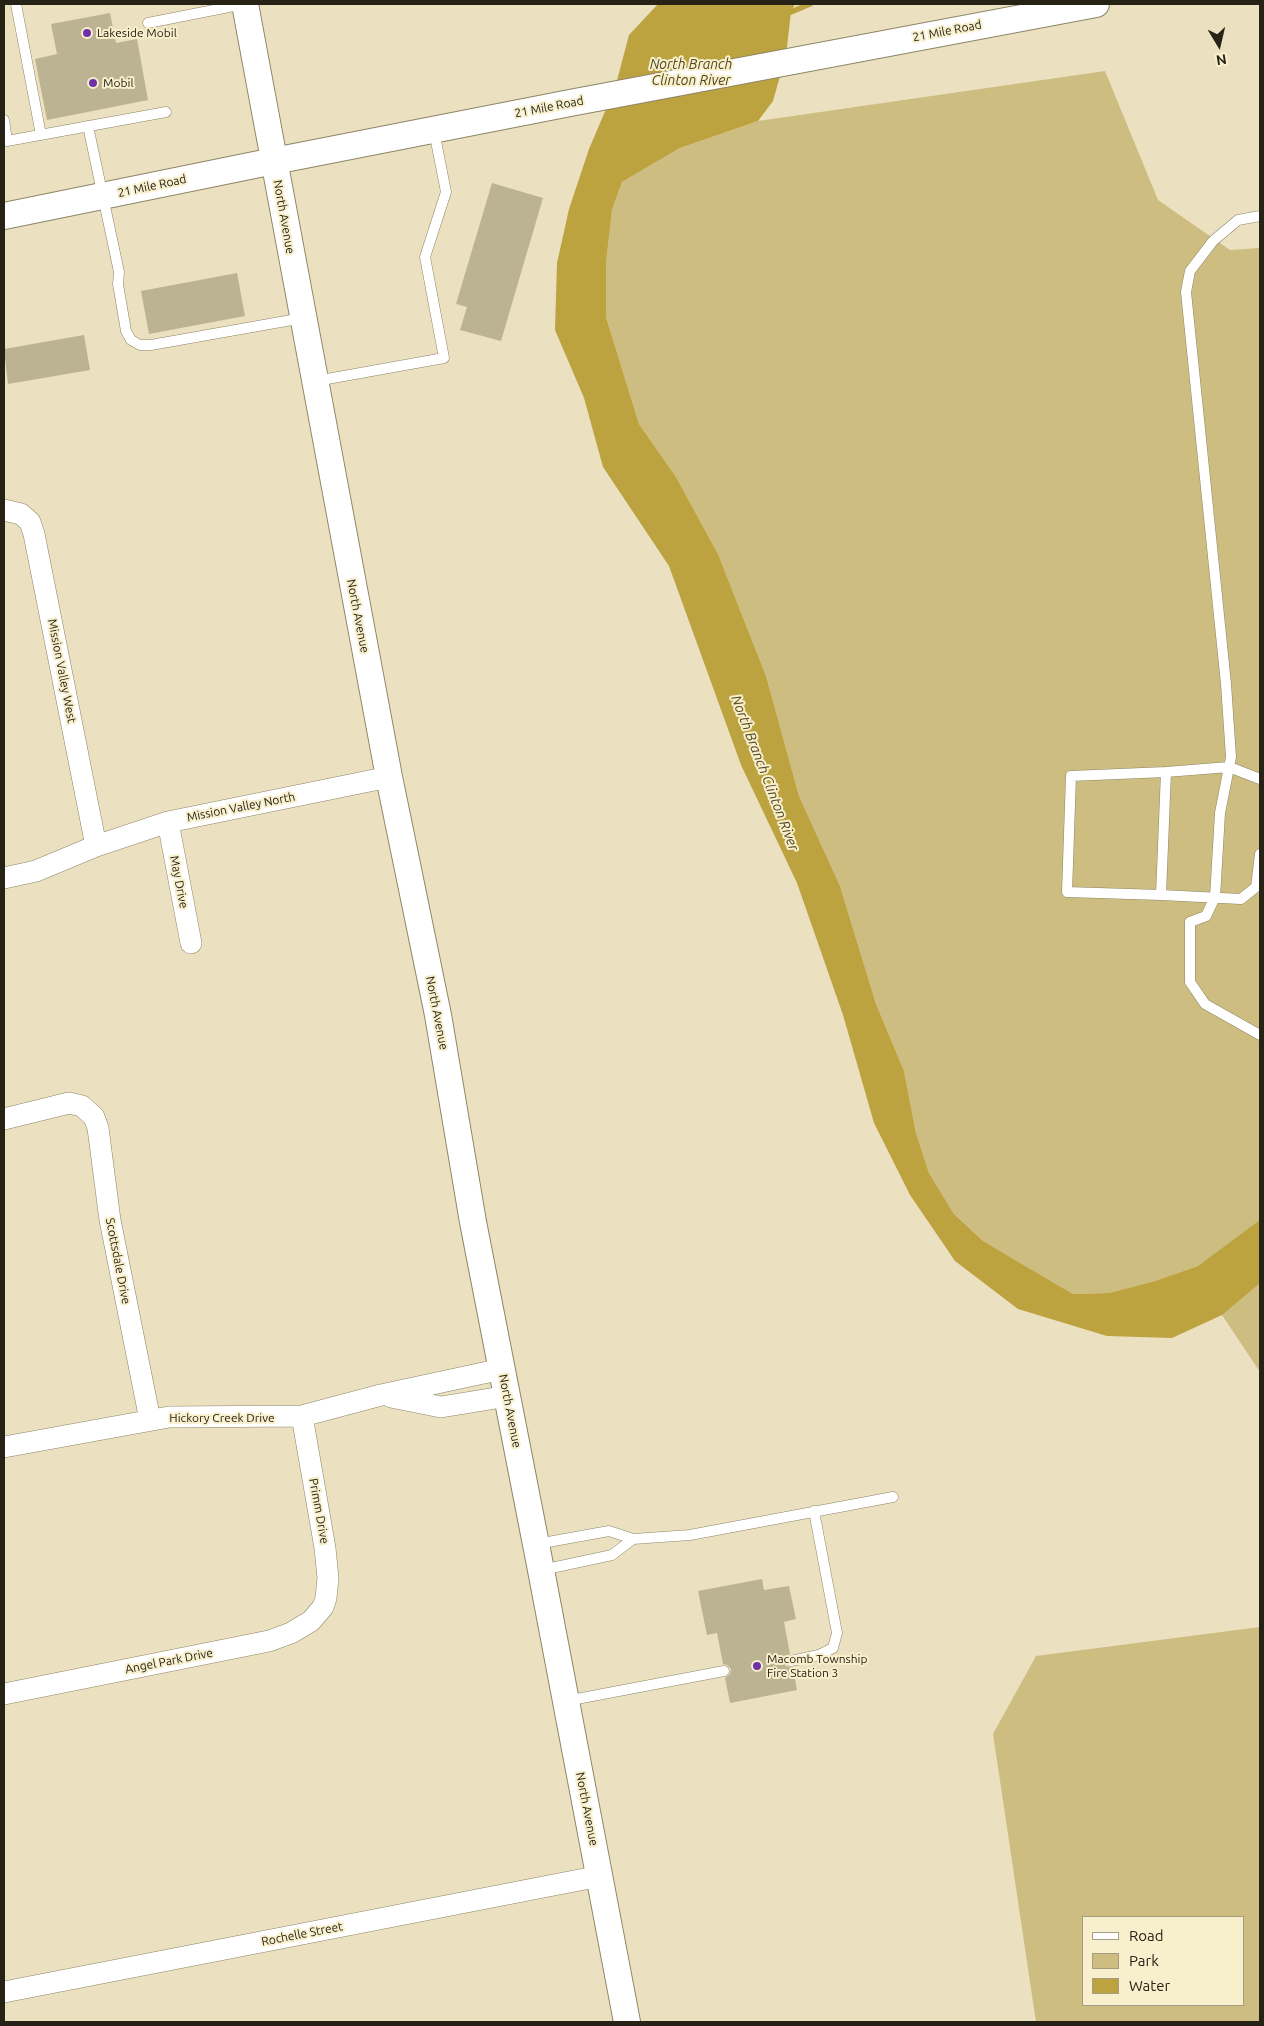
<!DOCTYPE html>
<html>
<head>
<meta charset="utf-8">
<style>
	body { margin:0 }
	#map { position:relative; width:1264px; height:2026px; overflow:hidden; background:#ebe1c0; font-family:Ubuntu,sans-serif }
	canvas { display:block }
	.frame { position:absolute; inset:0; border:5px solid #262216; pointer-events:none }
	.legend { position:absolute; left:1082px; top:1916px; width:162px; height:90px; box-sizing:border-box; background:#f8efcd; border:1px solid #a49d84; margin:0; padding:6px 9px; list-style:none; font-size:15px; color:#262216 }
	.legend li { display:flex; align-items:center; gap:10px; height:25px }
	.legend b { width:25px; border:1px solid #a49d84 }
	.north { position:absolute; left:1194px; top:20px; width:50px; height:50px; -webkit-text-stroke:4px #f8efcd; paint-order:stroke; rotate:171deg; font-size:14px; font-weight:700; line-height:20px; text-align:center; color:#262216 }
	.north::after { content:''; display:block; margin:auto; width:18px; height:22px; background:#262216; clip-path:polygon(50% 0,100% 100%,50% 72%,0 100%) }
</style>
</head>
<body>
<div id="map">
<canvas width="1264" height="2026"></canvas>
<div class="frame"></div>
<ul class="legend">
<li><b style="height:6px;background:#fff"></b>Road</li>
<li><b style="height:14px;background:#cdbd81"></b>Park</li>
<li><b style="height:14px;background:#bda340"></b>Water</li>
</ul>
<div class="north">N</div>
</div>
<script>
const ctx = document.querySelector('canvas').getContext('2d');
ctx.lineJoin = 'round';
function paint(path, color) { ctx.fillStyle = color; ctx.fill(path, 'evenodd'); }
const poly = rows => new Path2D(rows.map(r => 'M' + r).join(''));
function strokePath(path, color, width, dash) { ctx.strokeStyle = color; ctx.lineWidth = width; ctx.lineCap = dash ? 'butt' : 'round'; ctx.setLineDash(dash || []); ctx.stroke(path); }
function drawText(font, color, halo, rows, align = 'center') {
  ctx.font = font + ' Ubuntu,sans-serif'; ctx.lineWidth = 4; ctx.setLineDash([]); ctx.textBaseline = 'middle'; ctx.strokeStyle = halo; ctx.fillStyle = color; for (const [text, x, y, turn = 0] of rows) {
    ctx.save(); ctx.translate(x, y); ctx.rotate((+turn || 0) * Math.PI / 180); ctx.textAlign = isNaN(turn) ? turn : align; if (halo) ctx.strokeText(text, 0, 0); ctx.fillText(text, 0, 0); ctx.restore();
  }
}
paint(poly([
	[1105,71,1158,200,1230,250,1260,248,1260,1372,1222,1315,1198,1266,1155,1281,1109,1293,1073,1294,983,1241,954,1214,929,1173,916,1133,904,1071,876,1004,840,886,799,796,766,676,718,554,676,477,639,424,606,317,606,263,612,210,622,182,680,148,758,121],
	[1260,1627,1260,2022,1036,2022,993,1734,1036,1656],
	[1083,1917,1243,1917,1243,2005,1083,2005]
]), '#cdbd81');
paint(poly([
	[658,4,795,4,791,12,786,55,773,101,758,121,680,148,622,182,612,210,606,263,606,317,639,424,676,477,718,554,766,676,799,796,840,886,876,1004,904,1071,916,1133,929,1173,954,1214,983,1241,1073,1294,1109,1293,1155,1281,1198,1266,1260,1220,1260,1283,1222,1315,1172,1338,1107,1336,1018,1309,955,1261,910,1195,874,1123,843,1015,797,883,741,765,669,566,603,467,584,398,555,330,557,263,569,209,589,149,615,88,629,35]
]), '#bda340');
strokePath(poly([
	[784,10,791,12,810,4]
]), '#bda340', 5.5);
paint(poly([
	[110,13,116,43,137,39,148,100,47,120,35,59,57,54,51,24],
	[492,183,543,198,501,341,460,330,467,307,456,304],
	[237,273,245,316,149,334,141,291],
	[84,335,90,370,8,384,4,349],
	[762,1579,764,1590,789,1586,796,1619,784,1622,790,1654,786,1656,784,1662,786,1666,793,1668,797,1690,730,1703,725,1678,730,1674,731,1669,727,1665,723,1664,717,1633,707,1635,698,1591]
]), '#bcb393');
const service = poly([
	[16,4,41,135],
	[148,23,244,4],
	[4,120,7,141,166,112],
	[88,126,119,272,118,284,126,331,131,340,140,345,151,345,303,318],
	[1260,216,1238,220,1213,241,1190,271,1186,292,1226,684,1231,757,1220,813,1215,897,1206,916,1190,922,1190,982,1205,1004,1260,1035],
	[316,381,444,358,425,257,446,192,434,131],
	[1260,779,1229,767,1166,772,1161,895,1241,899,1256,887,1260,854],
	[1161,895,1067,892,1071,776,1166,772],
	[537,1544,609,1531,633,1539,690,1535,893,1497],
	[542,1570,612,1555,633,1539],
	[791,1661,819,1655,833,1648,837,1633,814,1511],
	[566,1701,724,1671]
]);
const minor = poly([
	[4,510,21,514,30,522,34,534,96,846],
	[168,822,191,943],
	[4,878,36,871,96,846,168,822,389,777],
	[4,1119,69,1103,82,1106,94,1117,98,1128,110,1220,150,1420],
	[391,1397,441,1407,508,1396],
	[4,1447,169,1417,302,1416,381,1395,502,1369],
	[4,1694,269,1641,291,1633,311,1621,323,1607,326,1598,328,1578,325,1548,302,1416],
	[4,1992,600,1876]
]);
const tertiary = poly([
	[245,4,389,777,438,1015,473,1222,541,1570,627,2022],
	[4,216,274,161,570,103,1096,4]
]);
strokePath(service, '#8d8566', 11);
strokePath(minor, '#8d8566', 22);
strokePath(tertiary, '#8d8566', 28);
strokePath(service, '#fff', 10);
strokePath(minor, '#fff', 21);
strokePath(tertiary, '#fff', 26);
for (const [x, y, r, color] of [
	[87,33,5,"#6f31a6"],
	[93,83,5,"#6f31a6"],
	[757,1666,5,"#6f31a6"]
]) { const dot = new Path2D(); dot.arc(x, y, r, 0, 2 * Math.PI); ctx.fillStyle = color; ctx.fill(dot); strokePath(dot, '#f8efcd', 2); }
drawText('12px', '#262216', '#f8efcd', [
	["21 Mile Road",947,31,-11],
	["21 Mile Road",549,107,-11],
	["21 Mile Road",152,186,-12],
	["North Avenue",284,217,80],
	["North Avenue",358,616,79],
	["Mission Valley West",62,671,79],
	["Mission Valley North",241,807,-11],
	["May Drive",179,882,79],
	["North Avenue",437,1013,79],
	["Scottsdale Drive",118,1261,79],
	["North Avenue",510,1411,79],
	["Hickory Creek Drive",222,1418],
	["Primm Drive",319,1511,80],
	["Angel Park Drive",169,1661,-11],
	["North Avenue",587,1809,79],
	["Rochelle Street",302,1934,-11]
]);
drawText('12px', '#262216', '#f8efcd', [
	["Lakeside Mobil",97,33],
	["Mobil",103,83],
	["Macomb Township",767,1659],
	["Fire Station 3",767,1673]
], 'left');
drawText('italic 14px', '#52471e', '#f8efcd', [
	["North Branch",691,64],
	["Clinton River",691,80],
	["North Branch Clinton River",765,773,69]
]);
</script>
</body>
</html>
